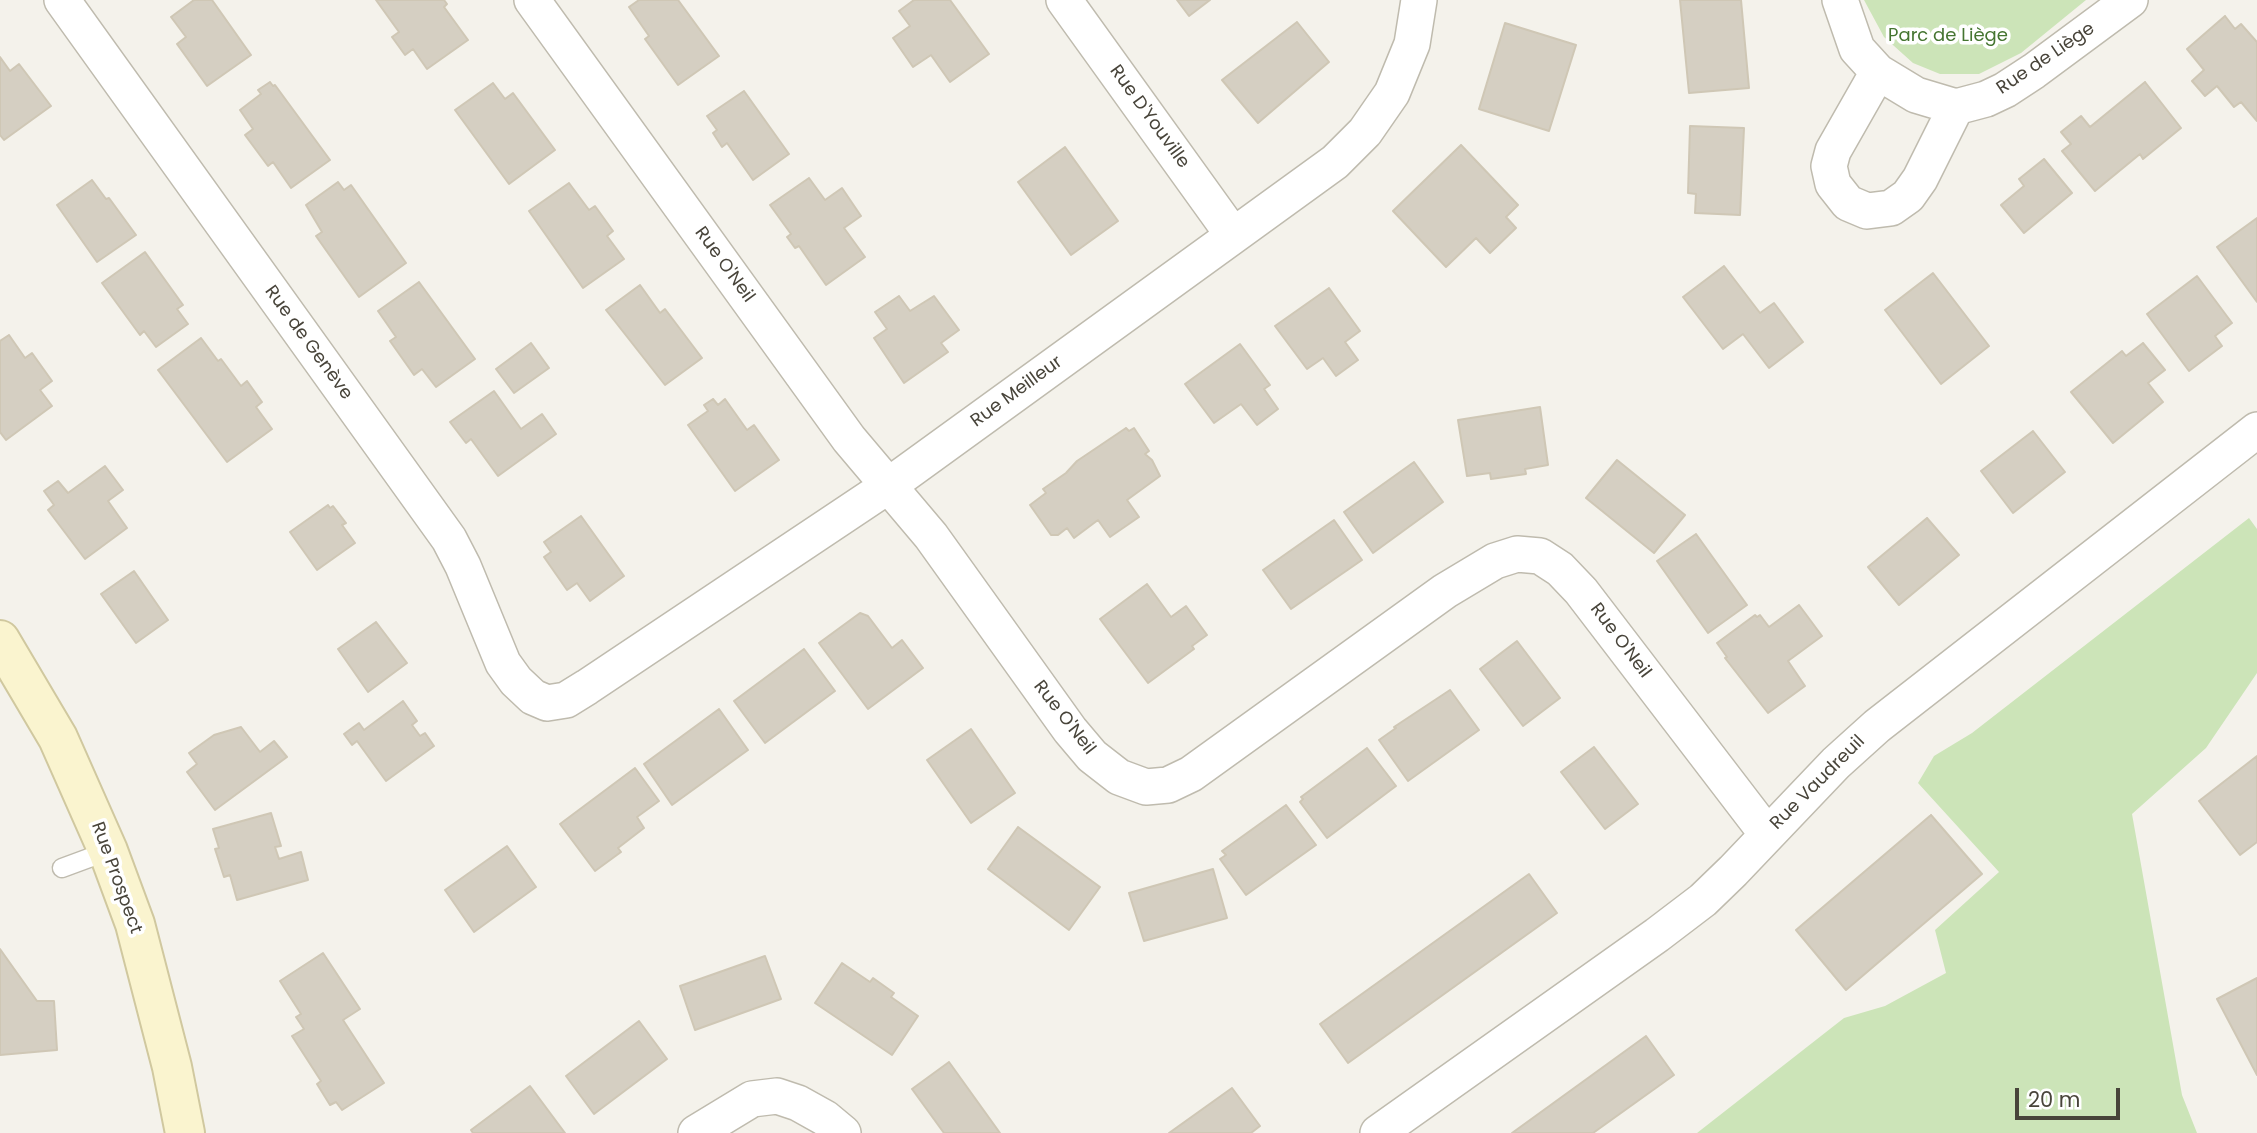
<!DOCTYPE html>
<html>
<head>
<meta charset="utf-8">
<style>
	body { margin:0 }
	#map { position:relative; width:2257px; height:1133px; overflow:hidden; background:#f4f2eb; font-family:Poppins,sans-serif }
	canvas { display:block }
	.scale { position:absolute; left:2015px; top:1088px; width:105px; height:32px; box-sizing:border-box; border:4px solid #48443a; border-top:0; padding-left:9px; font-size:21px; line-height:24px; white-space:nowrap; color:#48443a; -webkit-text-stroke:5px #fff; paint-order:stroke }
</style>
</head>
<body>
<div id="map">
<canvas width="2257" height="1133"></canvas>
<div class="scale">20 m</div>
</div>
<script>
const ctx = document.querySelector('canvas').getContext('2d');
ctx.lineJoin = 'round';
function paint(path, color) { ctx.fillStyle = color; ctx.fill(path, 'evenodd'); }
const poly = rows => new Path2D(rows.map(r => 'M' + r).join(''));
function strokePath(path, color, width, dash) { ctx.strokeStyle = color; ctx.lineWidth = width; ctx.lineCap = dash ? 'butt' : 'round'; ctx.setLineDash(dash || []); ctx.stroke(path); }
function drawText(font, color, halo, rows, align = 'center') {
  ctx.font = font + ' Poppins,sans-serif'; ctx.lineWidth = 7; ctx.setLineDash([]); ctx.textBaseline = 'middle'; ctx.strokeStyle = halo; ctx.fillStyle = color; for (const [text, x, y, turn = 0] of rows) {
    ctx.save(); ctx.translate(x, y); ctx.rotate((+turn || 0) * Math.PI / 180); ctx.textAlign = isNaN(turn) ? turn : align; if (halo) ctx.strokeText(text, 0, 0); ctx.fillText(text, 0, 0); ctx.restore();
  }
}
paint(poly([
	[1864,0,2086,0,2021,53,1979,74,1940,74,1913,63,1884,37],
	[2249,518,2257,529,2257,673,2206,748,2132,814,2182,1095,2197,1133,1697,1133,1844,1018,1885,1006,1946,973,1935,930,1999,872,1918,783,1934,756,1972,733]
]), '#cce4b8');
const building = poly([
	[194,0,212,0,251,55,207,86,177,44,186,37,171,17,194,0],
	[376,0,444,0,447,4,444,7,468,40,427,69,413,49,405,55,392,37,399,32,376,0],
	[639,0,678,0,719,56,678,85,645,39,649,36,629,7,639,0],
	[914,0,950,0,989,54,950,82,931,55,913,67,893,38,910,26,899,11,914,0],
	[1177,0,1210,0,1189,16,1177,0],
	[1680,0,1741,0,1749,88,1689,93,1680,0],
	[2225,16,2235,29,2241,24,2257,42,2257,121,2241,102,2234,107,2217,86,2205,96,2192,81,2204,70,2187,49,2225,16],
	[1297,22,1329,62,1258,123,1222,80,1297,22],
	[1505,23,1576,45,1549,131,1479,109,1505,23],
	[0,57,10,71,19,64,51,106,4,140,0,135,0,57],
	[270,82,273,86,275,85,330,160,291,188,273,162,268,166,245,135,253,129,240,110,261,94,258,90,270,82],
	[2145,82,2181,128,2143,159,2140,154,2095,191,2062,151,2071,144,2061,132,2081,116,2090,127,2145,82],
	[493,83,505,99,513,93,555,150,509,184,455,110,493,83],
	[744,91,789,154,753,180,727,143,722,147,713,133,717,130,707,116,744,91],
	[1690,126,1744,128,1740,215,1695,213,1696,194,1688,193,1690,126],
	[1461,145,1518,205,1506,217,1516,228,1490,253,1476,238,1446,267,1393,211,1461,145],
	[1065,147,1118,221,1071,255,1018,182,1065,147],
	[2044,159,2072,193,2024,233,2001,205,2024,186,2019,179,2044,159],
	[809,178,825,200,842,188,861,216,844,228,865,257,826,285,799,246,795,248,787,237,791,234,770,205,809,178],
	[92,180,106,199,109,198,136,235,97,262,57,205,92,180],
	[338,182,344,190,351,185,406,263,359,297,316,236,322,232,306,205,338,182],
	[569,183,589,210,595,206,613,231,607,236,624,259,583,288,529,211,569,183],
	[2257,218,2257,302,2217,247,2257,218],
	[145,252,183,305,177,309,188,324,156,347,144,331,140,335,102,283,145,252],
	[1724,266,1760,313,1774,303,1803,342,1769,368,1743,334,1723,349,1683,297,1724,266],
	[1933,273,1989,346,1941,384,1885,310,1933,273],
	[2197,276,2232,323,2215,336,2222,346,2189,371,2147,314,2197,276],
	[419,282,475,359,436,387,422,369,414,375,390,341,396,337,378,311,419,282],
	[640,285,660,313,665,309,702,358,665,385,606,310,640,285],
	[1329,288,1360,331,1345,342,1358,360,1336,376,1323,358,1307,369,1275,326,1329,288],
	[899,296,910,311,934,296,959,330,941,343,948,352,904,383,874,338,887,329,875,312,899,296],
	[9,335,25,358,32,353,52,381,40,390,52,406,6,440,0,432,0,341,9,335],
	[201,338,218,361,221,359,241,386,247,381,262,402,256,407,272,429,227,462,158,370,201,338],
	[531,343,549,368,514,393,496,369,531,343],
	[2143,343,2165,370,2148,383,2163,402,2113,443,2071,392,2122,351,2126,356,2143,343],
	[1240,344,1270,385,1264,389,1278,409,1257,425,1241,404,1214,423,1185,384,1240,344],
	[494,391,521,429,542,414,556,434,498,476,471,439,466,443,450,422,494,391],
	[713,399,718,405,725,399,747,430,754,425,779,460,735,491,688,425,708,411,704,405,713,399],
	[1540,407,1548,465,1525,469,1526,474,1491,479,1490,473,1467,476,1458,420,1540,407],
	[1126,428,1129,431,1134,428,1149,451,1145,454,1152,460,1160,476,1127,500,1139,517,1110,537,1098,520,1074,538,1067,528,1058,535,1051,535,1030,505,1046,493,1043,489,1066,473,1077,461,1126,428],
	[2033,431,2065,472,2013,513,1981,471,2033,431],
	[1617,460,1685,515,1654,553,1586,498,1617,460],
	[1414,462,1443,502,1373,553,1344,512,1414,462],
	[105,466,123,490,108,501,127,528,85,559,48,510,54,505,44,491,58,481,68,493,105,466],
	[328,505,330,508,333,506,346,523,342,525,355,543,317,570,290,532,328,505],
	[581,516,624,576,590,601,577,583,567,590,544,557,551,552,544,542,581,516],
	[1927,518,1959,555,1899,605,1868,567,1927,518],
	[1334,520,1362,560,1291,609,1263,570,1334,520],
	[1696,534,1747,605,1708,633,1657,561,1696,534],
	[134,571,168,620,136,643,101,594,134,571],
	[1147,584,1171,617,1186,606,1207,635,1192,646,1194,649,1148,683,1100,619,1147,584],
	[1799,605,1822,636,1788,661,1805,686,1768,713,1725,658,1727,657,1717,643,1755,615,1757,617,1760,615,1769,627,1799,605],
	[860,613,868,616,892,648,902,640,923,668,868,709,819,643,860,613],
	[376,622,407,663,368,692,338,649,376,622],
	[1517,641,1560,698,1523,726,1480,669,1517,641],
	[804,649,835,691,765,743,734,701,804,649],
	[1450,690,1479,730,1408,781,1379,740,1396,728,1394,727,1450,690],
	[403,701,417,721,412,725,420,736,425,733,434,746,386,781,357,741,352,745,344,734,359,723,364,730,403,701],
	[719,709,748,750,672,805,644,764,719,709],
	[241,727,260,752,274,741,287,757,215,810,187,772,197,764,189,753,214,735,241,727],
	[971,729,1015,793,971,823,927,760,971,729],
	[1594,747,1638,804,1605,829,1561,772,1594,747],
	[1367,748,1396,786,1327,838,1300,802,1303,799,1301,797,1367,748],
	[2257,756,2257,842,2240,855,2199,801,2257,756],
	[635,768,659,801,637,817,644,828,618,848,621,852,595,871,560,824,635,768],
	[1286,805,1316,845,1246,895,1220,859,1226,855,1222,851,1286,805],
	[271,813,281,846,275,847,279,859,301,852,308,880,237,900,230,875,224,877,215,849,219,848,213,829,271,813],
	[1931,815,1982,874,1846,990,1796,930,1931,815],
	[1018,827,1100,887,1069,930,988,869,1018,827],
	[507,846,536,887,474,932,445,890,507,846],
	[1213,869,1227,918,1144,941,1129,893,1213,869],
	[1529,874,1557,913,1348,1063,1320,1024,1529,874],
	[0,949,37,1001,54,1001,57,1050,0,1055,0,949],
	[323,953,360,1009,343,1020,384,1083,342,1110,336,1102,330,1105,317,1084,321,1081,292,1036,304,1029,296,1017,301,1014,280,981,323,953],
	[765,956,781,999,695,1030,680,986,765,956],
	[842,963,870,982,873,978,894,993,891,997,918,1016,892,1055,815,1003,842,963],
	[2257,978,2257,1075,2217,999,2257,978],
	[639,1021,667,1059,594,1114,566,1076,639,1021],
	[1646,1036,1674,1075,1593,1133,1512,1133,1646,1036],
	[949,1062,1000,1133,944,1133,912,1089,949,1062],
	[530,1086,565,1133,473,1133,471,1130,530,1086],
	[1232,1088,1260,1126,1251,1133,1169,1133,1232,1088]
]);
paint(building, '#d5cfc2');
strokePath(building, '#cfc7b5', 2);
const lane = poly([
	[62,868,108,851]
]);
const street = poly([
	[62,0,449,539,463,566,503,663,516,681,533,697,547,703,566,700,587,687,888,486,1335,162,1365,132,1392,93,1412,44,1419,0],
	[532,0,849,439,931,536,1070,730,1092,756,1119,777,1146,787,1168,785,1191,774,1445,591,1495,561,1517,554,1540,556,1560,569,1581,591,1767,834],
	[1064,0,1233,235],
	[1840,0,1857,49,1878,72,1916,95,1956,107,1986,99,2005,90,2034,71,2130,0],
	[1878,72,1833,151,1829,166,1833,184,1848,203,1867,211,1891,208,1908,196,1920,179,1956,107],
	[696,1133,752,1099,777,1096,798,1103,825,1118,843,1133],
	[1378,1133,1657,935,1703,900,1733,871,1836,763,1877,726,2257,430]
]);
const secondary = poly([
	[0,640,58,738,108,851,135,924,172,1067,185,1133]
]);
strokePath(lane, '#bfbbae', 21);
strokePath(street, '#bfbbae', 38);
strokePath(secondary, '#d0c89f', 42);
strokePath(lane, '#fff', 18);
strokePath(street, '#fff', 35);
strokePath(secondary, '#faf4cf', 38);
drawText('18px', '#457531', '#fff', [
	["Parc de Liège",1948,36]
]);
drawText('18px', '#48443a', '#fff', [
	["Rue de Liège",2046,59,-34],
	["Rue D'Youville",1149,117,54],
	["Rue O'Neil",724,265,54],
	["Rue de Genève",308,343,54],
	["Rue Meilleur",1017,392,-36],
	["Rue O'Neil",1620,641,53],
	["Rue O'Neil",1064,718,52],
	["Rue Vaudreuil",1818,783,-45],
	["Rue Prospect",116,878,70]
]);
</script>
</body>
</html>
